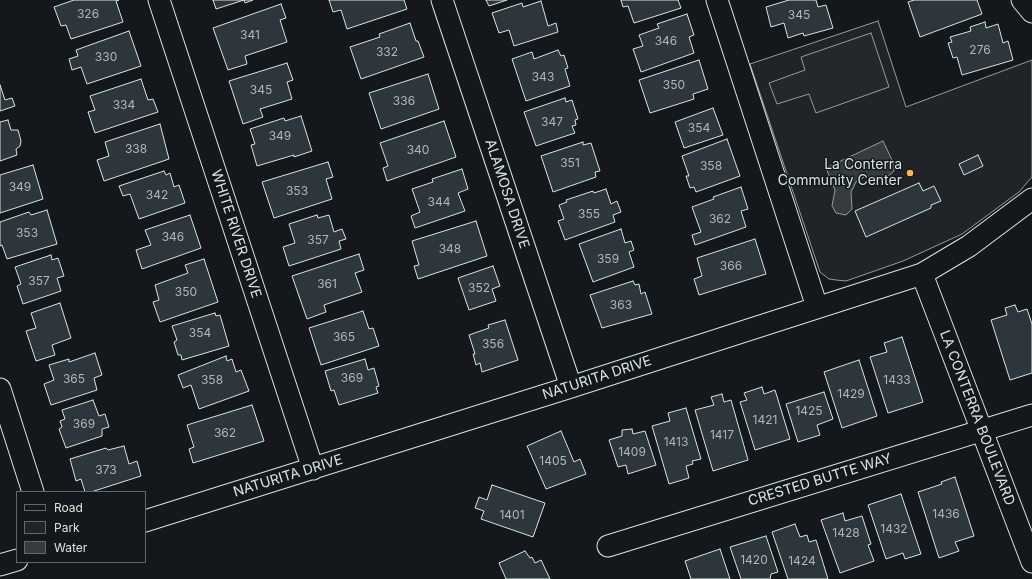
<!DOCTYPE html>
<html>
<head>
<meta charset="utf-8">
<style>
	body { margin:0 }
	#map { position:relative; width:1032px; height:579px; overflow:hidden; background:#14181c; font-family:Inter,sans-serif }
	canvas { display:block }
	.legend { position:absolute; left:16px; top:491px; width:130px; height:72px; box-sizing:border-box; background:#14181c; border:1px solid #626a69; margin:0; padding:5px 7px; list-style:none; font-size:12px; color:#d8e6dc }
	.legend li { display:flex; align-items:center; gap:8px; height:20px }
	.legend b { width:20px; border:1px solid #626a69 }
</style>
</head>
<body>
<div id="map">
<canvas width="1032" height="579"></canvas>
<ul class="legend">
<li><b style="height:5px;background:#14181c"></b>Road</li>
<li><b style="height:11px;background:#202428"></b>Park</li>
<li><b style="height:11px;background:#363b3e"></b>Water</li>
</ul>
</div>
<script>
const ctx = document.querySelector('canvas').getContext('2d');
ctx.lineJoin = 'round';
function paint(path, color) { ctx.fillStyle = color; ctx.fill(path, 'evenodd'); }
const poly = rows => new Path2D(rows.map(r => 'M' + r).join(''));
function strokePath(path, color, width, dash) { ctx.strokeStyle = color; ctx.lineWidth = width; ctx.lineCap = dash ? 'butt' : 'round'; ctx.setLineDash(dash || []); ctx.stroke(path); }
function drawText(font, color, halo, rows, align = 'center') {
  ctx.font = font + ' Inter,sans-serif'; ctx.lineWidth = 3; ctx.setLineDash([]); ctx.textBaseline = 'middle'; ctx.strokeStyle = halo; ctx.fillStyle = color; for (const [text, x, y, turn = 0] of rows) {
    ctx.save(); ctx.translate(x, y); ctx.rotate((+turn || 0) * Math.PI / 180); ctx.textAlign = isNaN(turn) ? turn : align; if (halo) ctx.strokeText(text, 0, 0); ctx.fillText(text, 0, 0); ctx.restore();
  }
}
const green = poly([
	[878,21,906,107,1032,60,1032,177,1019,192,962,234,903,261,846,281,836,280,829,279,820,272,750,64,878,21]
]);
paint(green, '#202428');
strokePath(green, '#939e99', 1);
const parking = poly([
	[871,33,889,87,816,113,809,94,777,104,769,83,805,70,801,57,871,33]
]);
paint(parking, '#24282b');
strokePath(parking, '#939e99', 1);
const water = poly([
	[883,141,894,164,894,171,886,178,866,176,856,182,851,192,852,209,846,215,836,213,832,206,835,190,826,168,883,141]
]);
paint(water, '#363b3e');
strokePath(water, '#939e99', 1);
const building = poly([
	[74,0,119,0,116,1,123,22,71,39,66,25,61,26,54,7,74,0],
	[213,0,253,0,245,3,244,0,216,9,213,0],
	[329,0,404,0,407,9,347,29,341,10,333,12,329,0],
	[486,0,507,0,489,6,486,0],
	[621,0,678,0,681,8,634,23,628,6,623,7,621,0],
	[789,0,816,0,818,7,826,5,833,28,804,36,803,33,788,38,784,23,771,27,766,7,789,0],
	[914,0,977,0,982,14,920,37,908,2,914,0],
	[541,1,548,26,556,23,558,32,514,46,509,30,499,33,492,13,522,3,523,7,541,1],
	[281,4,286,18,280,20,287,42,245,56,247,64,228,70,213,28,281,4],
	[687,14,694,35,689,37,694,53,641,72,633,49,643,46,639,35,659,28,657,24,687,14],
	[985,22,986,28,998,24,1003,43,1008,41,1013,60,962,75,957,57,953,58,948,43,952,42,950,37,971,31,970,27,985,22],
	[410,23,416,41,418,41,424,57,361,79,350,47,380,37,379,34,410,23],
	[129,31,141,66,87,84,81,67,72,70,69,59,78,56,76,50,129,31],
	[558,50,561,56,564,55,568,68,565,69,570,86,526,101,512,59,532,52,534,59,558,50],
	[699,60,708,89,693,94,694,99,650,113,639,80,699,60],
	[287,63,293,80,287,82,292,99,260,109,263,117,243,124,229,81,287,63],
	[428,74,439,109,381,129,369,93,428,74],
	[141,79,148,100,153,99,158,112,95,133,88,112,95,110,90,96,141,79],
	[0,85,5,100,12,98,15,106,0,111,0,85],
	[565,98,566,102,572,100,578,119,575,120,576,125,572,126,575,133,536,146,524,112,565,98],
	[713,108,723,135,684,148,675,122,713,108],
	[301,116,312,151,294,157,294,155,257,166,251,145,255,144,250,129,284,118,285,121,301,116],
	[8,120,11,130,18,130,21,141,20,146,16,149,17,155,0,161,0,122,8,120],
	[444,121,456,157,387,181,383,168,388,166,380,143,444,121],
	[160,124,169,159,104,181,97,160,109,156,105,142,160,124],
	[727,139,740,176,696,192,694,187,690,188,686,176,689,176,682,156,727,139],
	[583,142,583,145,591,143,600,171,595,172,596,177,553,192,541,156,583,142],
	[978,155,983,166,964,175,959,164,978,155],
	[328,162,333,177,326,179,332,199,274,218,262,182,328,162],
	[33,165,43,199,0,213,0,175,33,165],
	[462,169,468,189,458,193,465,211,415,228,411,216,420,212,412,189,433,182,432,179,462,169],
	[164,171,166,175,170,173,174,187,179,185,185,203,139,219,130,194,123,196,119,186,164,171],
	[919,183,923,191,934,186,941,201,931,205,931,208,866,237,855,211,919,183],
	[741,187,748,209,741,211,746,227,695,245,692,235,701,232,692,207,714,199,713,197,741,187],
	[606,189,611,204,617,201,621,212,613,215,615,222,565,240,558,221,564,219,559,205,567,202,566,200,593,191,594,193,606,189],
	[47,210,57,244,7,259,2,245,0,246,0,222,29,212,31,215,47,210],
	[190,215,201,248,142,269,136,250,151,245,145,230,190,215],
	[317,215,318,218,329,215,334,232,342,229,346,239,339,241,341,249,289,266,283,247,295,243,289,224,317,215],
	[476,221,487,256,418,279,414,266,419,265,412,241,476,221],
	[621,229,625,243,631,241,634,250,629,252,634,267,593,282,579,244,621,229],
	[755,239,766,274,699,295,694,279,702,276,697,258,755,239],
	[359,254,364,270,355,273,362,292,324,305,326,312,307,319,292,276,359,254],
	[51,255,52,260,58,258,64,276,57,278,61,291,23,304,17,286,21,284,15,267,51,255],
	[204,259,218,302,160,322,153,302,159,300,155,285,188,273,185,265,204,259],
	[493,266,500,286,492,289,496,301,469,310,458,278,493,266],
	[633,281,635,285,639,284,641,294,645,292,652,314,602,328,590,295,633,281],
	[60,303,71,338,52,345,55,355,36,361,26,331,36,328,31,313,60,303],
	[1015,305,1018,312,1027,309,1032,324,1032,373,1010,380,991,320,1007,315,1005,308,1015,305],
	[363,311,369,329,373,328,379,346,321,365,309,328,363,311],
	[215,313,216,316,220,315,229,346,182,360,181,355,178,355,174,342,177,340,172,326,215,313],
	[505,320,518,360,482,372,480,363,476,365,473,354,475,354,469,335,489,328,488,325,505,320],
	[902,337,923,402,888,413,870,357,887,352,884,343,902,337],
	[95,353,102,375,94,378,97,390,51,405,44,384,54,380,49,365,69,359,69,362,95,353],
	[226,356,227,361,232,359,236,372,241,370,249,391,199,409,191,385,183,388,178,375,226,356],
	[365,359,368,370,374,368,379,386,376,387,378,393,339,405,334,390,331,391,325,371,365,359],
	[859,360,877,416,842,428,824,372,859,360],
	[762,387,764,394,775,390,790,439,755,450,740,402,747,400,744,393,762,387],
	[824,392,833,419,817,425,820,435,798,442,786,404,824,392],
	[722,394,724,402,731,400,748,460,713,471,695,410,714,405,711,397,722,394],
	[93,400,99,416,105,414,109,427,102,429,102,436,66,448,59,429,62,427,60,421,65,419,62,410,93,400],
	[252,405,264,441,193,463,189,449,194,447,187,425,252,405],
	[686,408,701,459,692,461,693,464,686,466,689,478,669,484,652,426,670,421,668,413,686,408],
	[632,429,633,434,645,431,656,465,628,474,626,465,618,467,609,440,622,436,622,430,632,429],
	[561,431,574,462,580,459,586,474,546,489,527,446,561,431],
	[124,446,129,464,137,461,141,476,91,492,85,492,81,479,76,481,70,459,106,448,108,450,124,446],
	[955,477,974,536,955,542,959,551,939,558,918,492,942,484,941,482,955,477],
	[492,485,545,503,533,537,481,519,484,511,475,508,479,497,487,500,492,485],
	[901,494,921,554,905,559,903,553,886,559,868,505,901,494],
	[843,513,845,521,862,516,871,544,868,545,874,561,840,573,821,520,843,513],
	[795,524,800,537,807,535,809,542,816,540,828,579,788,579,772,532,795,524],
	[766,536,778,572,771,574,770,579,741,579,730,547,766,536],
	[720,549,730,579,691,579,685,561,720,549],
	[525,551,530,558,532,557,535,563,541,560,550,579,506,579,499,563,525,551]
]);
paint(building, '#2c363c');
strokePath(building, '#d8e6dc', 1);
const minor = poly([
	[159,0,313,469],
	[442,0,571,387],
	[717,0,817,307],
	[1022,0,1032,12],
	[922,274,1032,562],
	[0,389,33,492],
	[145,521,571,387,922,274,969,246,1032,199],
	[608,546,1032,415],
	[0,565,17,560]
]);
strokePath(minor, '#d8e6dc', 23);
strokePath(minor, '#14181c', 21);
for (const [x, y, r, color] of [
	[910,173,4,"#ffb74d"]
]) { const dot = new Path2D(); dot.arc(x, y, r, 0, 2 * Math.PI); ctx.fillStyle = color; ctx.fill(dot); strokePath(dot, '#14181c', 1.5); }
drawText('12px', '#adbab4', null, [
	["326",88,14],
	["345",799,15],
	["341",250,35],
	["346",666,41],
	["276",980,50],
	["332",387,52],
	["330",106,57],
	["343",543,77],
	["350",674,85],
	["345",261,90],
	["336",404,101],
	["334",124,105],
	["347",552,122],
	["354",699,128],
	["349",280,136],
	["338",136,149],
	["340",418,150],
	["351",570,163],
	["358",711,166],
	["349",20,187],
	["353",297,191],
	["342",157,195],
	["344",439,202],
	["355",589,214],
	["362",720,219],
	["353",27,233],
	["346",173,237],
	["357",318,240],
	["348",450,249],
	["359",608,259],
	["366",731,266],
	["357",39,281],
	["361",327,284],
	["352",479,288],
	["350",186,292],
	["363",621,305],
	["354",200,333],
	["365",344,337],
	["356",493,344],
	["369",352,378],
	["365",74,379],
	["358",212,380],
	["1433",897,380],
	["1429",851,394],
	["1425",809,411],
	["1421",765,420],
	["369",84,424],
	["362",225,433],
	["1417",722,435],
	["1413",676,442],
	["1409",632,452],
	["1405",553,461],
	["373",106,470],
	["1436",946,514],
	["1401",512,515],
	["1432",894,529],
	["1428",846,533],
	["1420",754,560],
	["1424",802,561]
]);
drawText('14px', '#d8e6dc', '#14181c', [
	["La Conterra",902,165],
	["Community Center",902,181]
], 'right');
drawText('14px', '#d8e6dc', '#14181c', [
	["ALAMOSA DRIVE",507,194,72],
	["WHITE RIVER DRIVE",236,234,72],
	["NATURITA DRIVE",597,378,-18],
	["LA CONTERRA BOULEVARD",977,418,69],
	["NATURITA DRIVE",288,476,-17],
	["CRESTED BUTTE WAY",820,480,-17]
]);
</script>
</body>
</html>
